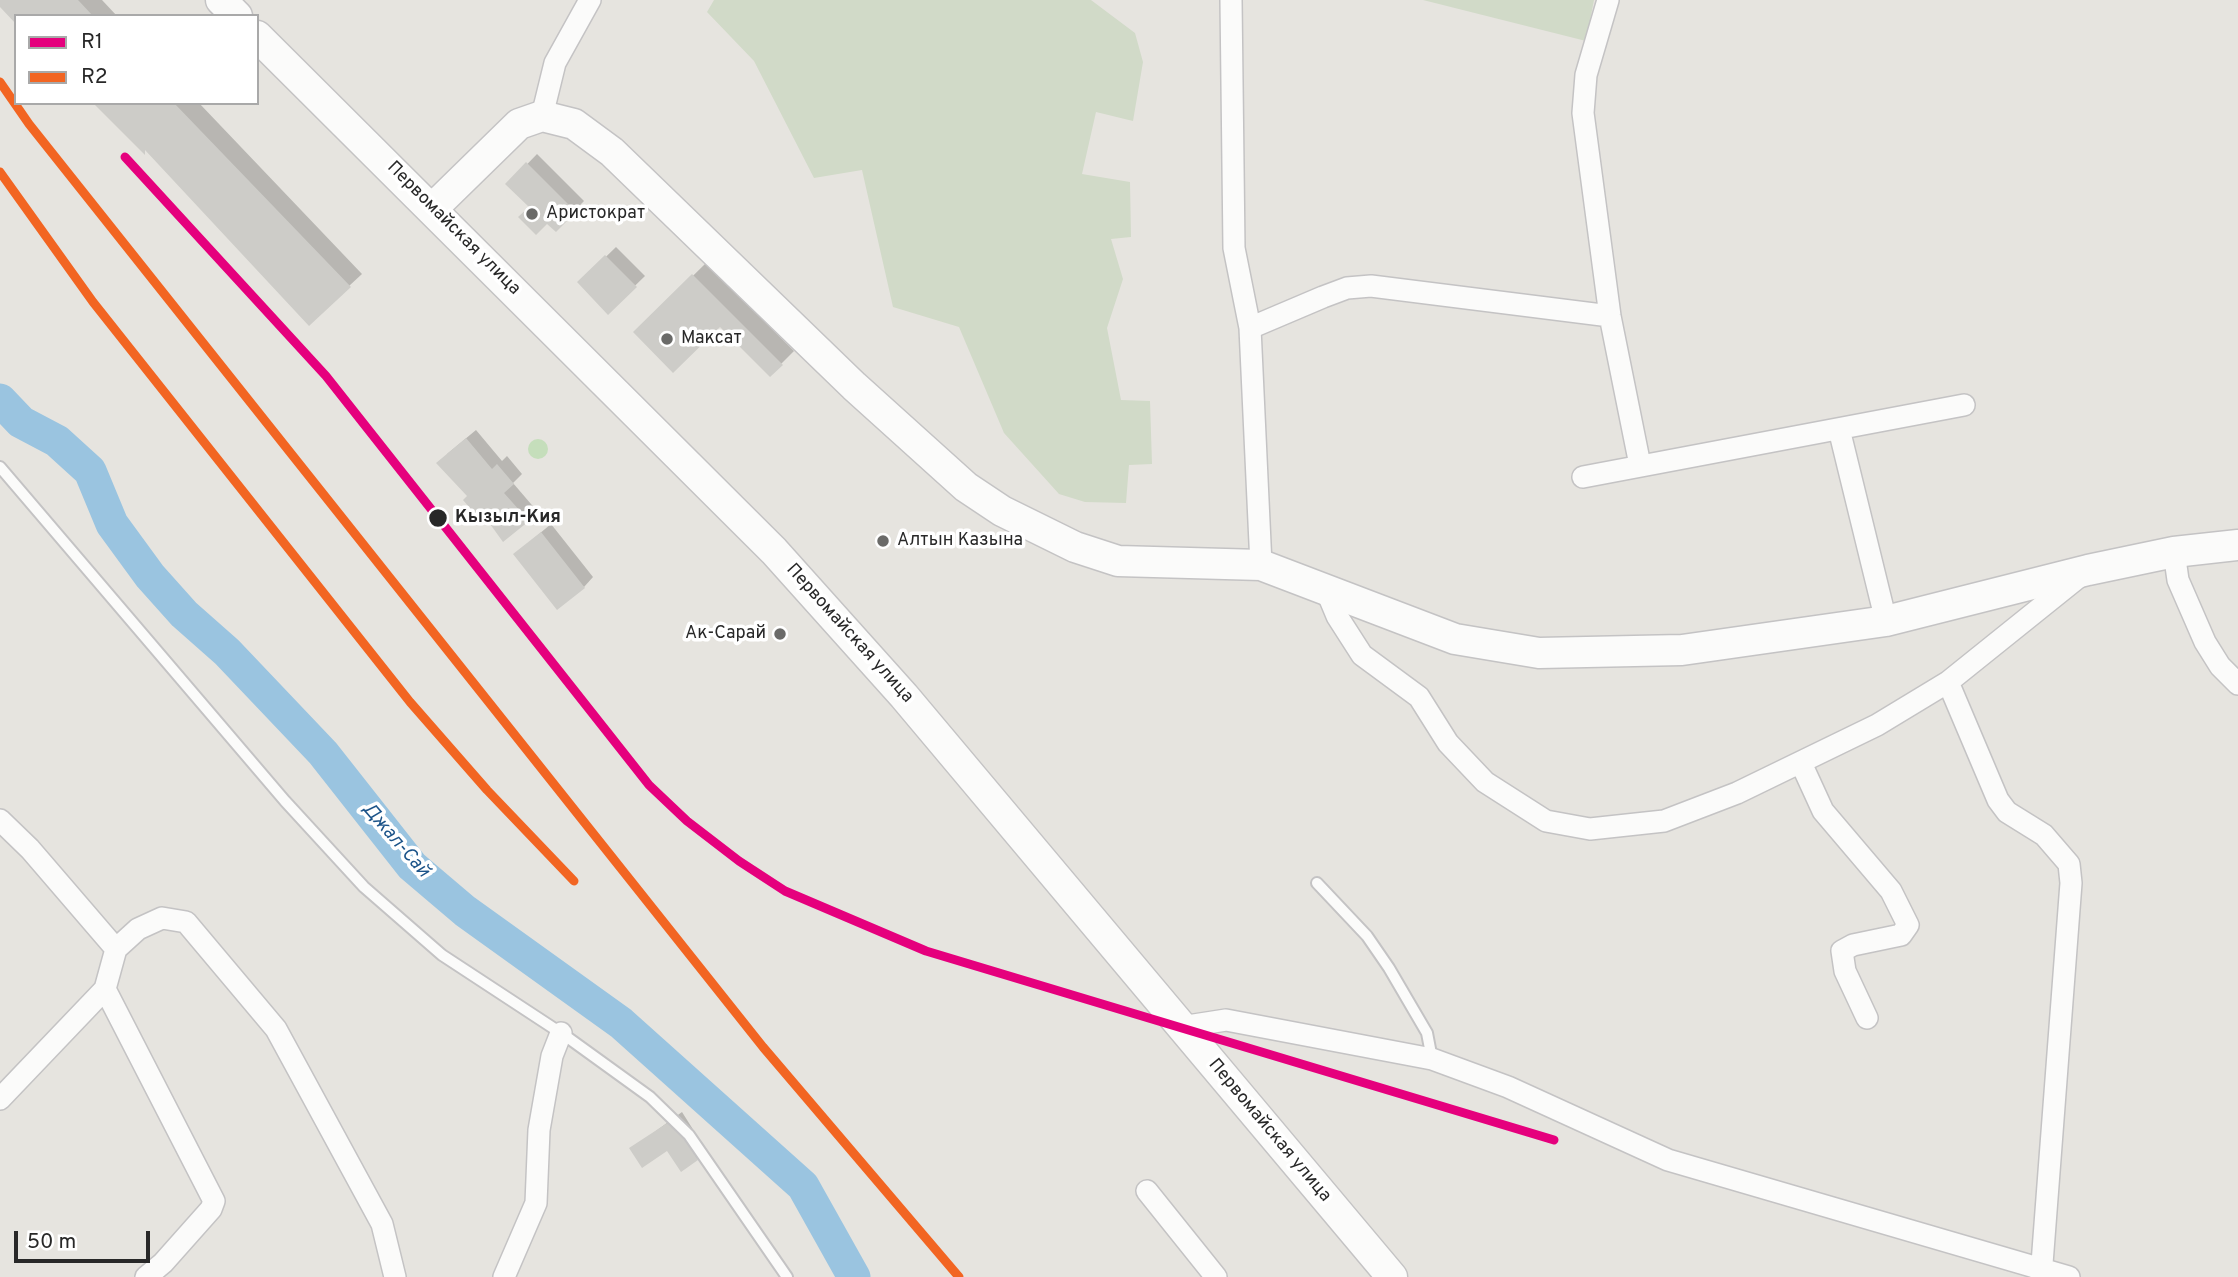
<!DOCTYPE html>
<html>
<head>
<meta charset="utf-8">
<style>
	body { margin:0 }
	#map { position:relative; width:2238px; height:1277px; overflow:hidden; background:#e6e4df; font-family:Overpass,sans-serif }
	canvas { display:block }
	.legend { position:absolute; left:14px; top:14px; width:245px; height:91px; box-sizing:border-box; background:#fff; border:2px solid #a9a9a9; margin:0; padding:9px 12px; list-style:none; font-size:21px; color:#282828 }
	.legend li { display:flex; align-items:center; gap:14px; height:35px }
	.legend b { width:35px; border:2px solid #a9a9a9 }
	.scale { position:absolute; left:14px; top:1231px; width:136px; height:32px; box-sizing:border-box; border:4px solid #282828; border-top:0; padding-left:9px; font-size:21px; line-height:24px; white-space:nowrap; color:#282828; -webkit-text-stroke:5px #fff; paint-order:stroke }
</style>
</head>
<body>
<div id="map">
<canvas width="2238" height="1277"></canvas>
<ul class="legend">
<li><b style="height:9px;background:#e5007d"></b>R1</li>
<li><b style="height:9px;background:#f26522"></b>R2</li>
</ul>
<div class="scale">50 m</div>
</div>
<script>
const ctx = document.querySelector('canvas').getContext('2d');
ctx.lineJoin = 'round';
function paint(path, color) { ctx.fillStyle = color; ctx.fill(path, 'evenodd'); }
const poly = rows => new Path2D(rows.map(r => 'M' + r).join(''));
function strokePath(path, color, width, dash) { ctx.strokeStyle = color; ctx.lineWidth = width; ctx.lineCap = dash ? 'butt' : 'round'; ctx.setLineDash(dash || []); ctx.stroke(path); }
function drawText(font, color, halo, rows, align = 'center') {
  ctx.font = font + ' Overpass,sans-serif'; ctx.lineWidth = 7; ctx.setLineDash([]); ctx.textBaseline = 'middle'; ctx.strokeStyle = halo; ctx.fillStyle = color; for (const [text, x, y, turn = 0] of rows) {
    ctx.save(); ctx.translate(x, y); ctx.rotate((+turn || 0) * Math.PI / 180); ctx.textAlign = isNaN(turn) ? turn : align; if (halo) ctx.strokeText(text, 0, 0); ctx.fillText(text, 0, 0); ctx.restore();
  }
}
paint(poly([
	'528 449a10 10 0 1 1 20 0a10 10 0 1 1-20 0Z'
]), '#c5debb');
paint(poly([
	[714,0,1091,0,1135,33,1143,62,1133,121,1096,112,1082,174,1130,182,1131,237,1111,239,1123,279,1107,328,1121,400,1150,401,1152,464,1129,465,1126,503,1085,502,1059,494,1004,433,959,327,893,307,862,170,814,178,754,61,707,12],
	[1423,0,1594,0,1586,41]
]), '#d1dac8');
paint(poly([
	[0,0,102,0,117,16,16,16,0,4],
	[97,103,199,103,362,274,349,286,145,147],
	[537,154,584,201,556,230,508,184],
	[616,247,645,276,608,312,579,283],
	[706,263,794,351,770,375,720,324,636,332],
	[476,430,502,461,507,456,522,474,513,483,537,511,527,520,480,507,470,495,447,454],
	[551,524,593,577,584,587,515,554],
	[682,1112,706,1150,697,1159,668,1148,631,1149]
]), '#0003');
strokePath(poly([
	[0,400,21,422,57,441,90,471,112,524,150,576,184,614,227,652,323,753,412,866,465,911,621,1023,803,1186,854,1277]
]), '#9ac4e0', 33);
paint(poly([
	[0,0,78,0,93,16,16,16,16,24,0,7],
	[93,103,174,103,351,287,309,326,145,150,145,155],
	[526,162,576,212,556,232,547,224,536,235,518,217,529,207,505,184],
	[605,255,637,287,608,315,577,282],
	[692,274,783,365,770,377,720,327,673,373,633,332],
	[466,438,492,469,497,464,514,484,504,493,529,521,503,542,480,510,475,514,463,500,467,496,436,463],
	[541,532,585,588,557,610,513,554],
	[672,1120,698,1160,681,1172,667,1151,642,1168,629,1148]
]), '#cdccc8');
const lane = poly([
	[0,467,285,801,364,887,442,955,567,1037,650,1097,689,1135,787,1277],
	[1317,883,1367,936,1389,968,1427,1033,1432,1059]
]);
const street = poly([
	[1231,0,1234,248,1250,328,1261,565],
	[1608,0,1586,75,1583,113,1610,316,1640,465],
	[542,116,555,63,590,0],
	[1250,328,1323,297,1347,288,1371,286,1610,316],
	[1839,429,1886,621],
	[1583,477,1964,405],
	[2174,552,2178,580,2205,642,2220,666,2238,684],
	[1327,592,1337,616,1362,655,1419,697,1448,743,1485,782,1546,821,1590,829,1664,821,1737,793,1877,725,1948,682,2080,576],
	[1948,682,1998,800,2007,812,2044,835,2069,864,2071,883,2041,1277],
	[1801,763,1823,811,1891,891,1908,925,1901,935,1853,945,1842,951,1845,971,1867,1018],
	[0,820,30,849,116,949],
	[1181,1027,1226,1020,1432,1059,1508,1087,1668,1160,2069,1277],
	[0,1099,105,989],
	[1147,1191,1216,1277],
	[146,1277,163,1263,211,1209,214,1201,105,989,116,949,138,929,162,918,186,922,276,1029,382,1224,395,1277],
	[504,1277,536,1203,539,1130,552,1056,561,1033]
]);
const secondary = poly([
	[221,0,237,16],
	[257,36,774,551,904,696,1392,1277],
	[433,208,519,124,542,116,574,124,612,152,854,386,966,487,1002,511,1075,547,1118,561,1261,565,1455,639,1539,653,1682,650,1886,621,2088,570,2174,552,2238,545]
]);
strokePath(lane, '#c4c3c4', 14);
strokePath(street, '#c4c3c4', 24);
strokePath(secondary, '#c4c3c4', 33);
strokePath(lane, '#fbfbfa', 10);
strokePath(street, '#fbfbfa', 21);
strokePath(secondary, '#fbfbfa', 30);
strokePath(poly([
	[125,157,326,376,649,785,687,821,739,861,785,891,926,951,1554,1140]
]), '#e5007d', 9);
strokePath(poly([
	[0,82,29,124,763,1047,959,1277],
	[0,172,93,302,410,702,487,790,574,881]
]), '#f26522', 9);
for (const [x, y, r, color] of [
	[532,214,7,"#6a6a68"],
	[667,339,7,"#6a6a68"],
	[438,518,10,"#282828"],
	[883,541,7,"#6a6a68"],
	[780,634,7,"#6a6a68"]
]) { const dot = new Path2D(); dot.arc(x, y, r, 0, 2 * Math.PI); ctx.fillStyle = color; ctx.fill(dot); strokePath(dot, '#fff', 2.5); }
drawText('18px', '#282828', '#fff', [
	["Аристократ",546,214],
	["Максат",681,339],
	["Алтын Казына",897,541],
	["Ак-Сарай",766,634,"right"]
], 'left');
drawText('18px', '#282828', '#fff', [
	["Первомайская улица",453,229,45],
	["Первомайская улица",849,634,48],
	["Первомайская улица",1269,1131,50]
]);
drawText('bold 18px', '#282828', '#fff', [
	["Кызыл-Кия",455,518]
], 'left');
drawText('italic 19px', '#1c5489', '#fff', [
	["Джал-Сай",395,841,49]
]);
</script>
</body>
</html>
